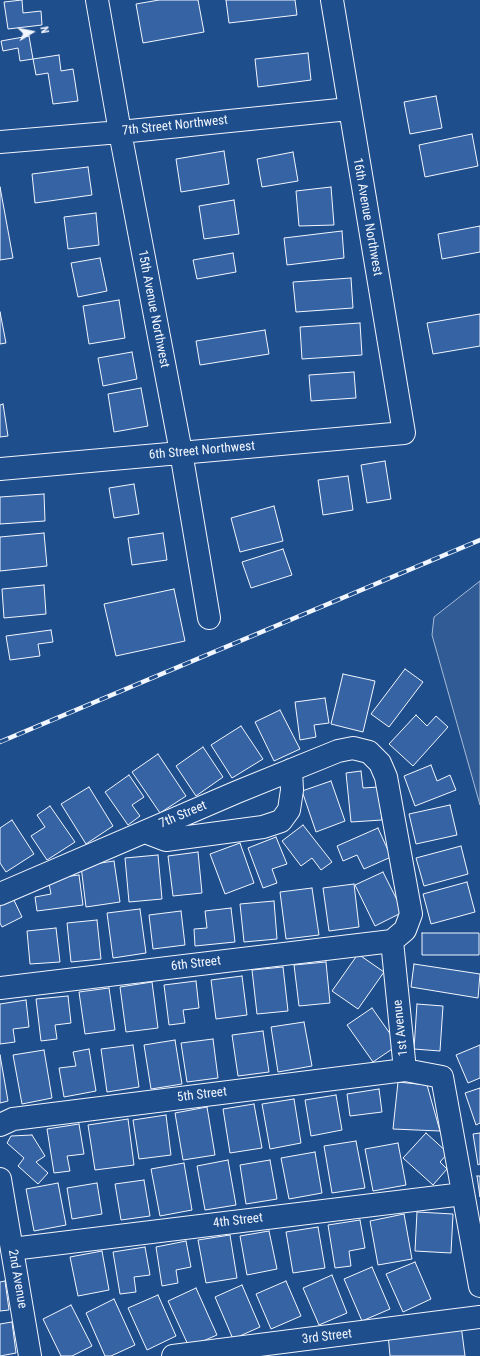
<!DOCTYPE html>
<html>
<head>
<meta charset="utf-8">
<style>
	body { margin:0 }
	#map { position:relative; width:480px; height:1356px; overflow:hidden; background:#1f4e8c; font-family:"Roboto Condensed",sans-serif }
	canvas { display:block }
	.north { position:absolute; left:12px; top:12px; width:40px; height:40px; -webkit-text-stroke:3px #1f4e8c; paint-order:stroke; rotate:80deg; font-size:11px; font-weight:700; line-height:16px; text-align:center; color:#f2f6ff }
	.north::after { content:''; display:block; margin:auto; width:14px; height:18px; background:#f2f6ff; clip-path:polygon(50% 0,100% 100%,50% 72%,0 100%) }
</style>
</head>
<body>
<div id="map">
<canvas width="480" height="1356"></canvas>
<div class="north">N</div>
</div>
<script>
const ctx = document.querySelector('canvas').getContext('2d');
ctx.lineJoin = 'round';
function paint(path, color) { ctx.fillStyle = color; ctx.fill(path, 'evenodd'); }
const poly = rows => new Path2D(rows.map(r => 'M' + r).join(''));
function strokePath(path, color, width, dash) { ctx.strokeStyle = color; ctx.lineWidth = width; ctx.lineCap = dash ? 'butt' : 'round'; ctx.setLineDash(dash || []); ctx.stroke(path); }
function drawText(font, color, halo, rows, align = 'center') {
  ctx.font = font + ' "Roboto Condensed",sans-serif'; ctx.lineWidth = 3; ctx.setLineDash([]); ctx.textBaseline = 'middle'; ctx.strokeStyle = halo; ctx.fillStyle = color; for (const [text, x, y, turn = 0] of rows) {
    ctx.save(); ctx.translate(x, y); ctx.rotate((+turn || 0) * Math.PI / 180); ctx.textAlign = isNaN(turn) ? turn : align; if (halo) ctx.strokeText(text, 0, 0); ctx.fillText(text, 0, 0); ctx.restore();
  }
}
const built = poly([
	[480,581,480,805,432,635,434,617,480,581]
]);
paint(built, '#305b95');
strokePath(built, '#a8bbd7', 1);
const building = poly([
	[22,0,23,13,41,11,42,25,8,29,4,2,22,0],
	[159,0,198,0,204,32,143,43,136,4,159,0],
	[226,0,295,0,297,15,229,23,226,0],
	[29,36,33,59,20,61,18,48,3,51,1,41,29,36],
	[308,53,311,80,258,87,255,59,308,53],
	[59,55,61,71,73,69,78,101,53,104,48,73,36,75,33,59,59,55],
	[436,96,442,128,410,134,404,102,436,96],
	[472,134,478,166,425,177,419,145,472,134],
	[224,151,229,184,181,192,176,159,224,151],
	[293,152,298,181,262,187,257,159,293,152],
	[88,167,92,195,35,203,32,174,88,167],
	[0,187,13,258,0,260,0,187],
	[331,187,334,225,299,226,296,191,331,187],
	[234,200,239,234,204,239,199,206,234,200],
	[96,213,99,245,68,249,64,217,96,213],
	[480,226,480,252,442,259,438,234,480,226],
	[342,231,344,258,287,265,284,238,342,231],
	[233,253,236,272,197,279,193,260,233,253],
	[100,258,107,291,78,297,71,263,100,258],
	[351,278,353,308,296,312,293,282,351,278],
	[119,300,125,338,89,344,83,306,119,300],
	[0,312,6,343,0,344,0,312],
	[480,314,480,346,433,354,427,323,480,314],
	[360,323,362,355,302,359,300,327,360,323],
	[265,330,269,354,200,365,196,341,265,330],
	[132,352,137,379,103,386,98,358,132,352],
	[354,372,356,398,311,401,309,375,354,372],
	[141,388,148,426,114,432,108,394,141,388],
	[3,404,8,436,0,437,0,405,3,404],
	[385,461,391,499,367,503,361,465,385,461],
	[348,476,353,510,323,515,318,480,348,476],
	[134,484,139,514,114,518,109,488,134,484],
	[44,494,45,521,0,524,0,497,44,494],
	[274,506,283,541,240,552,231,518,274,506],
	[44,533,47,566,0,571,0,537,44,533],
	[163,533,167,560,132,565,128,538,163,533],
	[283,549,292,575,251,588,242,562,283,549],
	[44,585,46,614,4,618,2,589,44,585],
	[174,589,185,641,116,656,104,604,174,589],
	[51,630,53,642,38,644,40,656,10,660,6,636,51,630],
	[405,669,423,682,389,727,371,714,405,669],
	[343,674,375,681,363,732,331,724,343,674],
	[325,698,329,723,314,725,316,737,300,740,295,702,325,698],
	[280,710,300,749,274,761,255,722,280,710],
	[416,715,427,726,436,716,448,727,413,766,389,744,416,715],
	[241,726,263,759,232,778,211,745,241,726],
	[203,747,223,777,196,796,176,766,203,747],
	[158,754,186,796,160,813,132,772,158,754],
	[431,765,437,781,450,775,456,790,415,806,404,776,431,765],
	[361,771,363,788,378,787,382,820,351,822,346,773,361,771],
	[129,775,144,797,132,805,140,816,128,825,105,792,129,775],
	[331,781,345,821,316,832,302,791,331,781],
	[89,787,113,826,86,844,61,804,89,787],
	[450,805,457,835,416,844,409,814,450,805],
	[50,806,75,842,47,860,31,836,45,827,37,815,50,806],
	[12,820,34,854,6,872,0,863,0,828,12,820],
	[303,825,332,862,321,870,312,858,301,866,282,841,303,825],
	[378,828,391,857,364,869,357,855,343,861,337,846,378,828],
	[276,837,287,864,272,869,277,883,263,888,248,848,276,837],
	[240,843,254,883,225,894,210,854,240,843],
	[461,846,468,874,424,886,416,858,461,846],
	[198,852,202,893,173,896,168,856,198,852],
	[158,855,162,899,129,902,125,858,158,855],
	[114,861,120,902,86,907,81,866,114,861],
	[383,872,403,912,375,926,355,885,383,872],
	[79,875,83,905,37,911,35,897,51,894,48,879,79,875],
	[467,882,475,912,431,924,423,894,467,882],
	[354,884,359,927,329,931,323,888,354,884],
	[312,888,319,935,286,939,280,892,312,888],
	[11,894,22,917,2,927,0,923,0,900,11,894],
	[274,901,277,939,244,942,240,904,274,901],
	[231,908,235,942,195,946,194,929,207,928,205,911,231,908],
	[140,909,146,953,113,958,107,913,140,909],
	[181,911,185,945,153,949,149,915,181,911],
	[97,920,101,959,71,962,67,923,97,920],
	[56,928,60,962,30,964,27,931,56,928],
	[422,933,479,933,479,955,422,955,422,933],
	[358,954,384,972,358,1009,332,991,358,954],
	[326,962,330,1003,299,1006,294,965,326,962],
	[414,964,480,974,478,998,411,987,414,964],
	[283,967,288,1011,257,1014,252,970,283,967],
	[242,976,247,1015,216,1019,211,980,242,976],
	[196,981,199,1008,183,1010,185,1023,169,1025,164,985,196,981],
	[152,982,158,1028,126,1032,120,987,152,982],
	[109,988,115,1030,85,1034,79,992,109,988],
	[68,996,71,1023,55,1025,57,1039,41,1041,36,999,68,996],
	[26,1000,29,1027,13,1029,15,1042,0,1044,0,1004,26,1000],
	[417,1004,443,1006,440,1051,414,1049,417,1004],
	[372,1008,398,1045,373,1062,347,1025,372,1008],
	[304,1022,312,1066,278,1072,271,1027,304,1022],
	[263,1031,269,1072,238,1076,232,1035,263,1031],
	[213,1039,218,1078,187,1082,181,1043,213,1039],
	[175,1040,182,1084,151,1089,144,1045,175,1040],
	[133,1045,139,1087,107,1092,101,1049,133,1045],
	[480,1045,480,1078,468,1083,456,1055,480,1045],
	[89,1049,96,1091,64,1097,59,1068,76,1066,73,1052,89,1049],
	[44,1050,52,1098,22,1104,13,1055,44,1050],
	[0,1055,8,1101,0,1103,0,1055],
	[398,1082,427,1085,440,1131,393,1129,398,1082],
	[480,1088,480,1123,476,1125,465,1093,480,1088],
	[379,1089,382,1112,350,1116,347,1094,379,1089],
	[336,1095,342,1130,311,1136,305,1100,336,1095],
	[294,1099,301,1143,270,1149,262,1104,294,1099],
	[254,1104,262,1148,230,1153,223,1109,254,1104],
	[207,1107,215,1155,183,1160,175,1113,207,1107],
	[166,1115,171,1155,139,1159,133,1120,166,1115],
	[128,1119,134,1165,95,1170,88,1125,128,1119],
	[79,1124,84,1154,67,1156,70,1171,54,1173,47,1129,79,1124],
	[426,1133,448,1153,440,1162,447,1169,433,1185,403,1158,426,1133],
	[480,1133,480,1164,478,1165,473,1134,480,1133],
	[32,1135,45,1156,36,1162,48,1173,38,1184,18,1166,24,1158,7,1143,11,1136,32,1135],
	[356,1141,365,1188,332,1193,324,1146,356,1141],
	[398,1143,406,1185,373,1191,365,1149,398,1143],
	[315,1152,322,1193,289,1199,281,1158,315,1152],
	[228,1160,236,1205,205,1210,197,1166,228,1160],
	[270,1160,277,1199,246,1204,240,1165,270,1160],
	[184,1163,192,1210,160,1216,151,1169,184,1163],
	[477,1176,480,1176,480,1197,477,1176],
	[144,1180,150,1216,121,1220,115,1184,144,1180],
	[58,1183,66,1225,34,1231,26,1189,58,1183],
	[97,1183,102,1214,72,1219,67,1188,97,1183],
	[417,1212,453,1214,451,1253,415,1251,417,1212],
	[404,1214,412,1259,378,1265,370,1221,404,1214],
	[360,1220,365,1248,349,1251,351,1266,335,1268,328,1225,360,1220],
	[318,1227,325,1268,293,1273,286,1232,318,1227],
	[269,1231,277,1269,247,1275,240,1236,269,1231],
	[230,1235,237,1278,206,1283,198,1240,230,1235],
	[186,1241,191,1267,176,1270,178,1283,162,1286,156,1247,186,1241],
	[145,1247,150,1275,134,1277,136,1292,120,1294,113,1252,145,1247],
	[102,1251,109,1290,78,1296,70,1257,102,1251],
	[415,1262,431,1299,403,1312,386,1274,415,1262],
	[372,1267,390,1309,362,1321,344,1279,372,1267],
	[332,1275,347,1313,319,1325,303,1288,332,1275],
	[5,1281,9,1310,0,1311,0,1282,5,1281],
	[286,1281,301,1316,271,1329,256,1294,286,1281],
	[242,1285,260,1327,233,1339,215,1297,242,1285],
	[196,1288,217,1335,189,1347,168,1301,196,1288],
	[158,1295,176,1336,147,1350,128,1308,158,1295],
	[114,1299,135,1345,111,1356,105,1356,86,1313,114,1299],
	[71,1305,92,1346,72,1356,61,1356,43,1319,71,1305],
	[12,1322,16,1353,0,1356,0,1324,12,1322],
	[461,1325,465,1356,390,1356,388,1334,461,1325]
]);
paint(building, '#3563a3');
strokePath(building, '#f2f6ff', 1);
const minor = poly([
	[97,0,120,132,181,452,209,618],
	[0,142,120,132,349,109],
	[0,469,404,433,332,0],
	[145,832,166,840,263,827,281,821,289,810,292,790,291,770],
	[0,894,237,792,338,751,353,748,369,752,380,763,386,777,411,914,405,930,392,941,405,1070],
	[0,988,392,941],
	[0,1125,13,1119,405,1070,442,1077,480,1286],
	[0,1179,30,1356],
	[12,1249,463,1194],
	[173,1356,480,1317]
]);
strokePath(minor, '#f2f6ff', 24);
strokePath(minor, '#1f4e8c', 22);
const rail = poly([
	[0,742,480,540]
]);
strokePath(rail, '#f2f6ff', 4.5);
strokePath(rail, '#1f4e8c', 3, [9]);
drawText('13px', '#f2f6ff', '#1f4e8c', [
	["7th Street Northwest",175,126,-6],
	["16th Avenue Northwest",367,217,80],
	["15th Avenue Northwest",153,309,79],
	["6th Street Northwest",202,451,-5],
	["7th Street",183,815,-23],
	["6th Street",196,964,-7],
	["1st Avenue",401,1028,-96],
	["5th Street",202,1095,-7],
	["4th Street",238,1221,-7],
	["2nd Avenue",17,1279,80],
	["3rd Street",327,1337,-7]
]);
</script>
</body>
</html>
